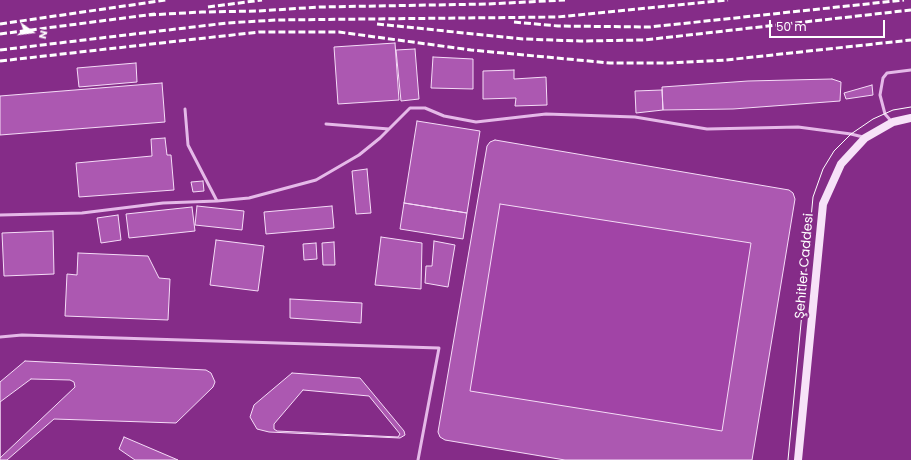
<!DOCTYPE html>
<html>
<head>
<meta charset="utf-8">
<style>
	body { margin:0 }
	#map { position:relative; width:911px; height:460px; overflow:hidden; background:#852c88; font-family:Poppins,sans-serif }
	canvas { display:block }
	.north { position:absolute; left:12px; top:12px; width:40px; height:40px; -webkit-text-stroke:3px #852c88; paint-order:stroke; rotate:104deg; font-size:11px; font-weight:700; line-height:16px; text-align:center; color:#fff }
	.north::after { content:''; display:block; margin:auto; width:14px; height:18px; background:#fff; clip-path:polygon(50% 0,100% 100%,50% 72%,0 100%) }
	.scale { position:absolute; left:769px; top:20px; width:116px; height:18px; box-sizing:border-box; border:2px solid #fff; border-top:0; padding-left:5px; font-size:12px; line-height:14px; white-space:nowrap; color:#fff; -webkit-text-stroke:3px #852c88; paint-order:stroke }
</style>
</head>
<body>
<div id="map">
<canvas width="911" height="460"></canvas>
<div class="north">N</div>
<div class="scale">50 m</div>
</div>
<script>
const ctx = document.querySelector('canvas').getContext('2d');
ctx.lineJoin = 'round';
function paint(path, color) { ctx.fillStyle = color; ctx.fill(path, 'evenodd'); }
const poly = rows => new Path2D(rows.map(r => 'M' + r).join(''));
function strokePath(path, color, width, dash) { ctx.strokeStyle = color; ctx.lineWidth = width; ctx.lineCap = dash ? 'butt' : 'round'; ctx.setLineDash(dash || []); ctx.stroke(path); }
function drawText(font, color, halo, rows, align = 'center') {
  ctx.font = font + ' Poppins,sans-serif'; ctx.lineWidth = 4; ctx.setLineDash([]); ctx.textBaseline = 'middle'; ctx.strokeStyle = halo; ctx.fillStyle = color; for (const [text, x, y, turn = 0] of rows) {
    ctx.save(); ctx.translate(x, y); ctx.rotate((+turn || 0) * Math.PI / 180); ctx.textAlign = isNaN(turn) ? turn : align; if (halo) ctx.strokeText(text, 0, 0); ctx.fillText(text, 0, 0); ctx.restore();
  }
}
paint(poly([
	[495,140,793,193,795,199,752,460,565,460,445,440,440,437,438,432,487,146,490,142]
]), '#a144a6');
const building = poly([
	[395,43,399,100,338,104,334,47,395,43],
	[415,49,419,99,401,101,396,50,415,49],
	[433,57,473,59,473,89,431,88,433,57],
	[136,63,137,82,79,87,77,68,136,63],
	[514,70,514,79,546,77,547,105,515,106,516,98,483,99,483,71,514,70],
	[832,79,841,82,840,101,733,109,663,110,662,87,748,81,832,79],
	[162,83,165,122,0,135,0,96,162,83],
	[872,85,873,95,846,99,844,93,872,85],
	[662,90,663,110,636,113,635,91,662,90],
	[417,121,480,131,467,213,404,203,417,121],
	[165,138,167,155,171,155,174,190,79,197,76,163,152,156,151,139,165,138],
	[495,140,789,190,793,193,795,199,752,460,565,460,445,440,440,437,438,432,487,146,490,142,495,140],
	[500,204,751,243,722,431,470,391,500,204],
	[367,169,371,213,356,214,352,171,367,169],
	[203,181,204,191,193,192,191,182,203,181],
	[404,203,467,213,463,239,400,229,404,203],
	[197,206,244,211,242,230,195,225,197,206],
	[332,206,334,228,266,234,264,212,332,206],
	[192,207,195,231,129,238,126,214,192,207],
	[118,215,121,240,101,243,97,218,118,215],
	[53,231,54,274,4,276,2,233,53,231],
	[381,237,422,243,421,289,375,285,381,237],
	[216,240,264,246,258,291,210,285,216,240],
	[434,241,455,245,448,287,425,283,426,266,432,266,434,241],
	[334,242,335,265,323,265,322,243,334,242],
	[316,243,317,259,304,260,303,244,316,243],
	[78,253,148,256,159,278,170,279,168,320,65,316,67,274,77,275,78,253],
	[290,299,362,303,361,323,290,318,290,299],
	[25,361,206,370,211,373,215,382,213,387,176,423,54,419,7,460,0,460,0,382,25,361],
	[292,373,360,378,404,431,405,435,400,438,269,432,257,429,250,417,254,405,292,373],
	[31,379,70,380,74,382,75,387,0,458,0,402,31,379],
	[303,390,369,396,400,434,398,437,277,431,274,429,274,424,303,390],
	[124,437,178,460,135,460,119,449,124,437]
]);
paint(building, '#ac58b1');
strokePath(building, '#f5dcf7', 1);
strokePath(poly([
	[185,109,188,145,217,201,249,198,316,180,359,155,380,138,410,108,425,108,444,116,476,122,546,114,635,117,707,129,798,127,851,134,863,137],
	[892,122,885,114,880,95,883,78,887,73,911,70],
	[326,124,389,129],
	[0,215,82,213,163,203,217,201],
	[0,337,22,335,439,348,418,460]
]), '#e5b9e8', 3);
strokePath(poly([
	[798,460,823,204,841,164,865,138,893,122,911,118]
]), '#f7e2f8', 8);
strokePath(poly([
	[788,460,813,197,823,169,834,151,851,134,873,119,893,110,911,107]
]), '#fff', 1);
strokePath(poly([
	[208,7,262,0],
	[149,15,202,12,258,11,320,7,488,4,565,0],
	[514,22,558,26,650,27,904,0],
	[0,24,166,0],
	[377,24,523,39,580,41,644,40,911,10],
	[0,34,155,14],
	[0,50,227,23,276,20,557,17,728,0],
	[0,61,259,32,339,32,471,50,610,63,669,63,726,60,911,40]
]), '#fff', 3, [7, 3]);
drawText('13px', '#fff', '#852c88', [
	["Şehitler Caddesi",805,266,-85]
]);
</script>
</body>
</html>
